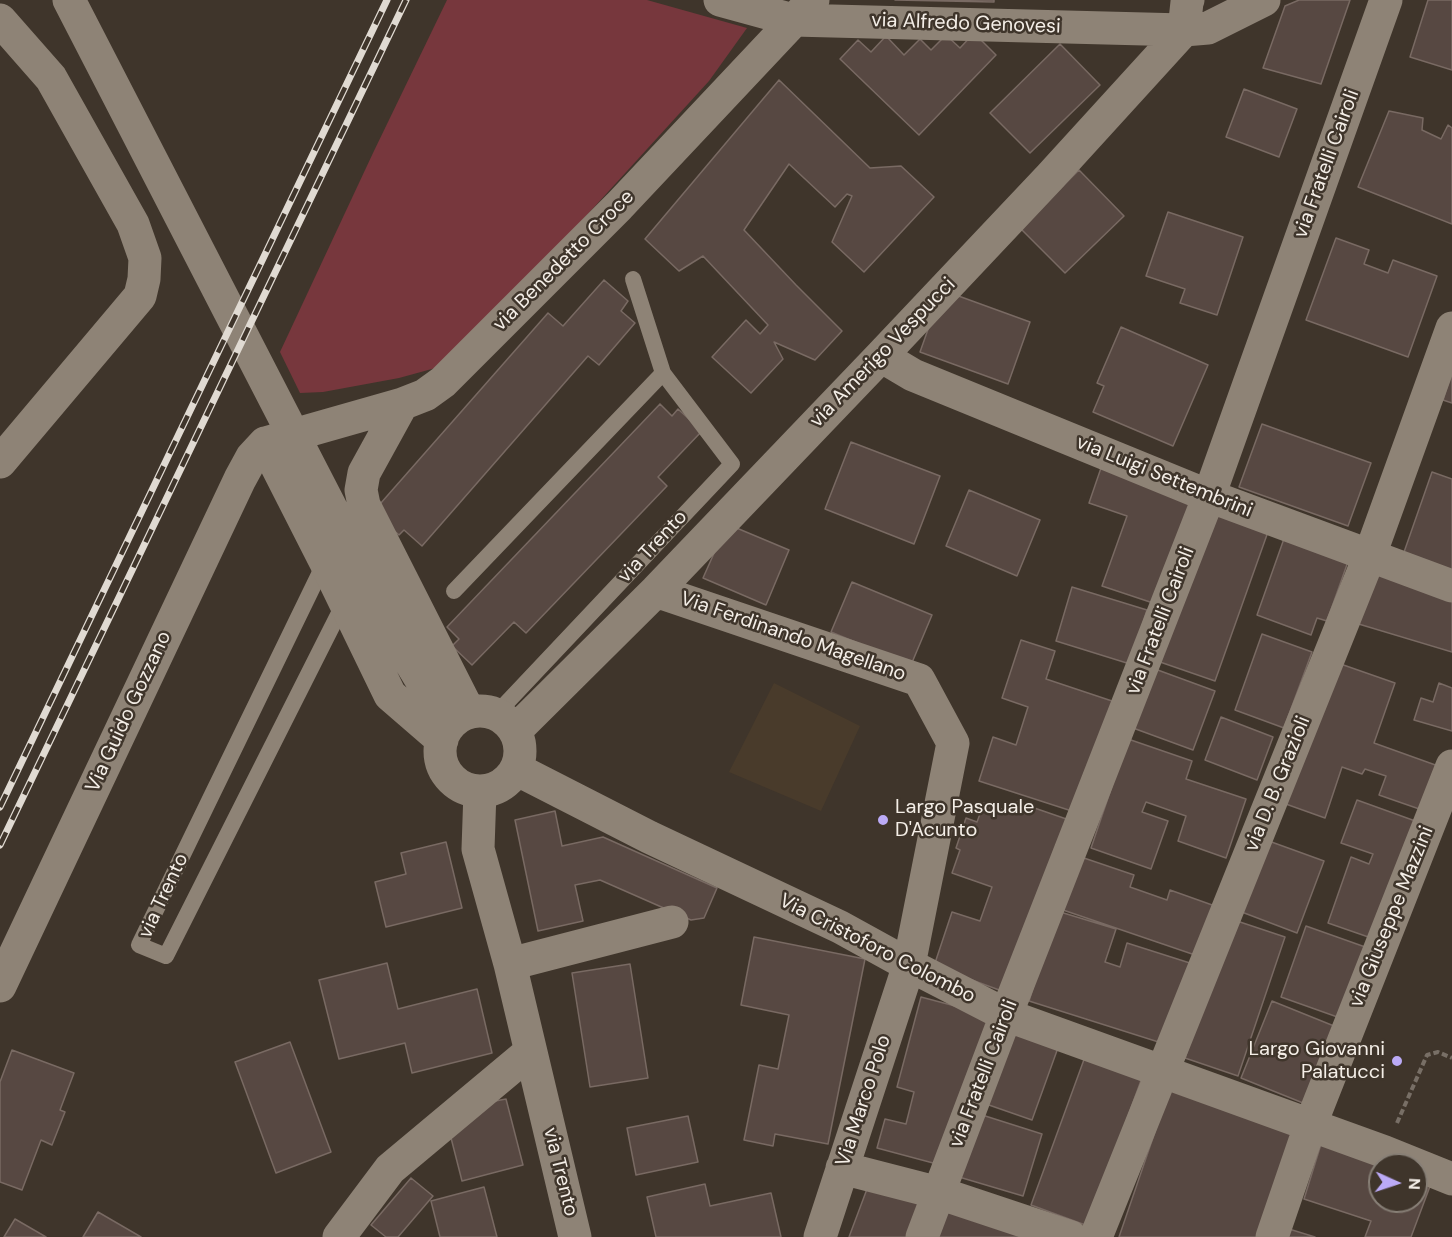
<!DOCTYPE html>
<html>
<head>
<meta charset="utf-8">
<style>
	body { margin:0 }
	#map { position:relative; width:1452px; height:1237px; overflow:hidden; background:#3f352b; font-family:"DM Sans",sans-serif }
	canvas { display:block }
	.north { position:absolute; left:1368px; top:1153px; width:60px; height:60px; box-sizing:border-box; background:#3f352b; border:2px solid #877f76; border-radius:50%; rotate:93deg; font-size:16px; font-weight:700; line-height:24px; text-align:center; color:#f4eee7 }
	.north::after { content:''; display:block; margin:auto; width:21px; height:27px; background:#bbaaf6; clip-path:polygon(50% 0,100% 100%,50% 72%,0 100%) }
</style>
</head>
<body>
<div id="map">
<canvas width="1452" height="1237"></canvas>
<div class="north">N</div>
</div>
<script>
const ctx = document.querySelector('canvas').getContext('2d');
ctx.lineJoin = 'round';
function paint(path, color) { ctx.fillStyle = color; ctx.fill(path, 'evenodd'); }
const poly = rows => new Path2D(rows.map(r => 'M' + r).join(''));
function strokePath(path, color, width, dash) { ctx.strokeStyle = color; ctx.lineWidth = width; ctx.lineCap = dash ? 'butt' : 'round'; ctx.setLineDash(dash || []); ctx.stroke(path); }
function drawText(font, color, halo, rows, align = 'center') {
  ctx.font = font + ' "DM Sans",sans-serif'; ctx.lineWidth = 5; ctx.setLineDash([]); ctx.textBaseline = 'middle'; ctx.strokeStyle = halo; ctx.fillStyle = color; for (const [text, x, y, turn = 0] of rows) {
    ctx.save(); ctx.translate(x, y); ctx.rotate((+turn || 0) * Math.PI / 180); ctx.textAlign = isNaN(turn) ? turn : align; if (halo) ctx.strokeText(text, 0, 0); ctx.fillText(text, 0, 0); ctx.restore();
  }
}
paint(poly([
	[774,683,860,726,821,811,729,772]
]), '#493b2b');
paint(poly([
	[447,0,647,0,747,28,709,81,484,328,439,367,399,378,323,392,300,393,280,352,373,153]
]), '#77373d');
const building = poly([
	[895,0,994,0,994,2,895,0],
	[1299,0,1350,0,1321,84,1263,68,1285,6,1299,0],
	[1428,0,1452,0,1452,70,1410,57,1428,0],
	[974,33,996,55,919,135,840,59,858,40,871,52,886,36,904,55,920,39,931,50,946,35,960,48,974,33],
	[1060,44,1100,85,1030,153,990,113,1060,44],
	[779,80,870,168,901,166,934,197,864,272,832,242,852,196,847,194,835,207,789,164,744,230,796,285,842,331,815,360,774,342,783,359,751,393,712,357,746,320,760,334,768,325,703,256,679,271,645,239,779,80],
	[1244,89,1297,109,1279,157,1226,137,1244,89],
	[1389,111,1423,118,1422,130,1441,139,1448,125,1452,128,1452,224,1358,187,1389,111],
	[1079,170,1124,216,1065,273,1020,228,1079,170],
	[1168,212,1243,237,1217,315,1180,303,1185,289,1146,276,1168,212],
	[1336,238,1369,250,1364,264,1388,273,1393,260,1437,276,1408,357,1306,320,1336,238],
	[604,280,628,301,621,311,635,323,599,365,588,356,422,546,404,530,399,535,373,512,548,313,563,326,604,280],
	[942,290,1030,322,1008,384,920,352,942,290],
	[1121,327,1208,365,1173,446,1093,412,1104,386,1097,383,1121,327],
	[1452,371,1452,403,1443,400,1452,371],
	[660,404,672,416,678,409,702,431,658,477,667,486,526,633,514,622,472,665,452,646,459,639,447,627,660,404],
	[1262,424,1371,463,1348,526,1239,487,1262,424],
	[851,442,940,476,914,544,825,509,851,442],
	[1101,468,1204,504,1153,603,1102,586,1127,516,1089,503,1101,468],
	[1432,472,1452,479,1452,573,1403,555,1432,472],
	[969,490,1040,520,1017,576,946,546,969,490],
	[1212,509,1269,529,1215,681,1160,662,1212,509],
	[727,524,789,550,766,605,703,578,727,524],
	[1286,533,1350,556,1327,621,1317,618,1311,635,1257,615,1286,533],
	[1368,571,1452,597,1452,652,1352,622,1368,571],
	[852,582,932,615,911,665,831,632,852,582],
	[1072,587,1147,610,1130,664,1056,641,1072,587],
	[1262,634,1312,652,1284,728,1235,710,1262,634],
	[1021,640,1055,651,1046,679,1121,704,1081,814,979,781,993,737,1016,745,1028,707,1002,698,1021,640],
	[1332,661,1395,683,1374,743,1441,767,1425,811,1379,795,1386,776,1365,769,1362,774,1342,767,1325,818,1283,803,1332,661],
	[1155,669,1215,691,1193,750,1133,728,1155,669],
	[1439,683,1452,688,1452,731,1414,720,1421,698,1433,702,1439,683],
	[1221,717,1273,737,1257,780,1205,760,1221,717],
	[1128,739,1192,761,1186,779,1246,799,1226,858,1178,841,1186,816,1146,802,1142,812,1168,821,1151,869,1091,848,1128,739],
	[1357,800,1418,822,1377,940,1328,923,1351,857,1369,864,1373,854,1341,843,1357,800],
	[1017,802,1078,823,1010,994,934,966,952,912,980,921,992,887,952,873,960,850,956,848,966,818,977,822,984,803,1014,813,1017,802],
	[555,811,562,846,603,837,717,888,704,918,691,920,600,880,575,885,583,921,538,931,515,820,555,811],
	[1266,840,1324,861,1297,933,1239,911,1266,840],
	[446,842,462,908,386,927,375,882,406,874,401,853,446,842],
	[1081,857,1134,875,1130,887,1167,900,1170,890,1215,906,1198,956,1063,910,1081,857],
	[1057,911,1116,929,1105,962,1120,967,1127,943,1193,964,1168,1045,1029,1001,1057,911],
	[1231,919,1285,937,1238,1076,1185,1058,1231,919],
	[1306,926,1368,948,1343,1019,1281,997,1306,926],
	[754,937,865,959,828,1144,775,1134,773,1146,744,1140,759,1065,778,1069,789,1015,741,1005,754,937],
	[387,963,398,1009,477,989,492,1053,412,1073,405,1043,339,1059,319,980,387,963],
	[630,964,648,1078,590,1087,572,973,630,964],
	[921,997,989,1015,948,1167,877,1148,885,1119,906,1124,914,1092,897,1087,921,997],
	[1272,1001,1339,1028,1308,1105,1241,1078,1272,1001],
	[1014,1029,1059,1045,1032,1120,986,1104,1014,1029],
	[290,1042,331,1152,276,1173,235,1062,290,1042],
	[12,1050,74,1073,60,1110,65,1112,52,1145,41,1140,22,1190,0,1182,0,1082,12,1050],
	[1086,1054,1143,1075,1088,1226,1031,1205,1086,1054],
	[1171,1085,1297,1129,1259,1237,1119,1237,1171,1085],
	[506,1099,523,1165,462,1181,449,1130,474,1105,506,1099],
	[979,1114,1042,1134,1023,1196,959,1177,979,1114],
	[688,1116,698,1162,636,1175,627,1128,688,1116],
	[1322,1141,1380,1165,1380,1201,1416,1201,1416,1175,1432,1181,1411,1237,1365,1237,1371,1221,1304,1199,1322,1141],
	[411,1178,433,1196,398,1237,386,1237,371,1225,411,1178],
	[870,1181,927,1200,914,1237,849,1237,870,1181],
	[705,1184,710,1206,771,1193,781,1237,656,1237,647,1197,705,1184],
	[484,1187,497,1237,440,1237,431,1201,484,1187],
	[945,1203,1046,1237,934,1237,945,1203],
	[98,1212,141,1237,83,1237,98,1212],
	[15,1219,46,1237,4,1237,15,1219],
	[1289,1229,1315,1237,1286,1237,1289,1229]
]);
paint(building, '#574842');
strokePath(building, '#796a63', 1.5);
strokePath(poly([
	[1397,1123,1427,1055,1438,1052,1452,1058]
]), '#786f66', 4, [6, 3]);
strokePath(poly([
	[325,562,139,945,166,956,345,601],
	[454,591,663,373],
	[496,714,732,464,663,373,633,279]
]), '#8e8376', 16);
strokePath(poly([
	[69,0,411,663,434,701,451,723],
	[720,0,793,20,1184,30,1187,2,1188,0],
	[0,20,51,78,133,224,145,258,144,279,140,296,0,462],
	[881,356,913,375,1209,496,1452,586],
	[402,404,364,473,361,490,364,505,469,712],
	[265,443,402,404,425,395,443,382,619,206,813,0],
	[265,443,325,561,390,695,442,740],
	[656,591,919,680,953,743,909,965,820,1237],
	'440 751a40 40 0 1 1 80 0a40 40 0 1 1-80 0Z',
	[515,731,656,591,881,356,1050,177,1184,30,1208,28,1264,0],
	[516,769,649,837,840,927,909,965,1006,1015,1385,1152,1452,1179],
	[480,791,478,849,510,964,575,1237],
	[510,964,672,922],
	[0,986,240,479,252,457,265,443],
	[842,1168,939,1193,1071,1237],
	[339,1237,390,1169,530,1052],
	[922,1237,1006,1015,1209,496,1386,0],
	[1096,1237,1370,555,1452,328],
	[1272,1237,1310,1126,1452,766]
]), '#8e8376', 33);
const rail = poly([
	[0,807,387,0],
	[0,845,406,0]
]);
strokePath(rail, '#e0dad2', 7);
strokePath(rail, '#3f352b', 4.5, [14]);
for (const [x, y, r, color] of [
	[883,820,6,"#bbaaf6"],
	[1397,1061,6,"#bbaaf6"]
]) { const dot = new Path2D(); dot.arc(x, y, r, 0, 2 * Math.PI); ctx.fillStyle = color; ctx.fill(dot); strokePath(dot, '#3f352b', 2); }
drawText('20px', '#f4eee7', '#3f352b', [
	["via Alfredo Genovesi",966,24,2],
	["via Fratelli Cairoli",1327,164,-70],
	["via Benedetto Croce",564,261,-45],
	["via Amerigo Vespucci",883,353,-46],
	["via Luigi Settembrini",1164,477,22],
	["via Trento",653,547,-47],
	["via Fratelli Cairoli",1161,621,-69],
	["Via Ferdinando Magellano",793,637,19],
	["Via Guido Gozzano",129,712,-65],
	["via D. B. Grazioli",1278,784,-68],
	["via Trento",164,896,-65],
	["via Giuseppe Mazzini",1392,917,-68],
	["Via Cristoforo Colombo",877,949,27],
	["via Fratelli Cairoli",984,1074,-69],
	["Via Marco Polo",864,1101,-72],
	["via Trento",560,1172,76]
]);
drawText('20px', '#f4eee7', '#3f352b', [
	["Largo Pasquale",895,808],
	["D'Acunto",895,831],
	["Largo Giovanni",1385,1050,"right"],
	["Palatucci",1385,1073,"right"]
], 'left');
</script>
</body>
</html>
